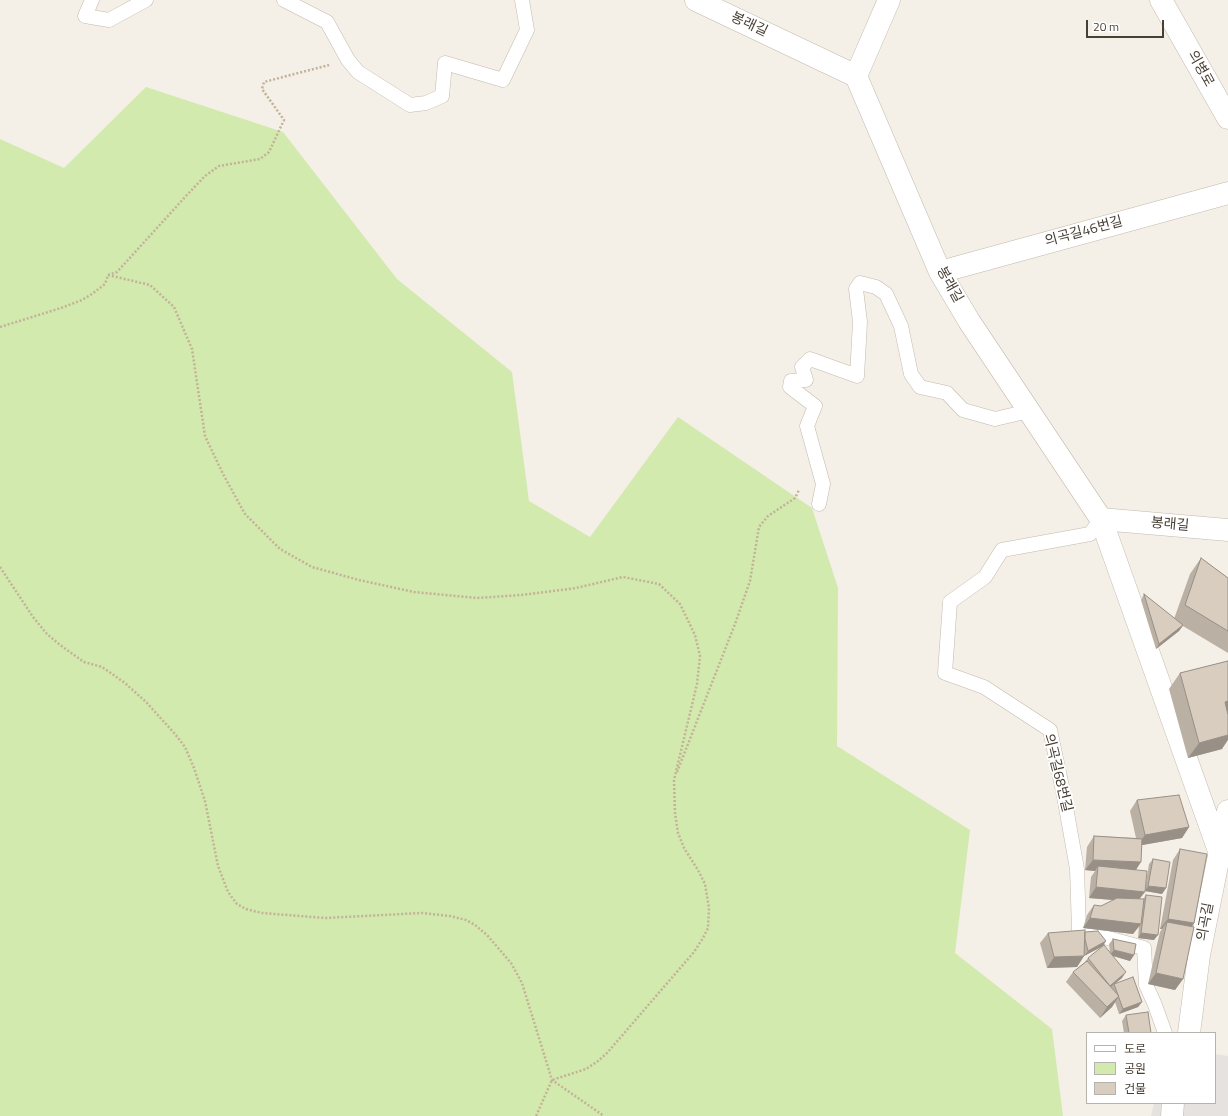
<!DOCTYPE html>
<html>
<head>
<meta charset="utf-8">
<style>
	body { margin:0 }
	#map { position:relative; width:1228px; height:1116px; overflow:hidden; background:#f4efe7; font-family:"Titillium Web","Noto Sans KR",sans-serif }
	canvas { display:block }
	.legend { position:absolute; left:1086px; top:1032px; width:130px; height:72px; box-sizing:border-box; background:#fff; border:1px solid #b6b2ae; margin:0; padding:5px 7px; list-style:none; font-size:12px; color:#483f35 }
	.legend li { display:flex; align-items:center; gap:8px; height:20px }
	.legend b { width:20px; border:1px solid #b6b2ae }
	.scale { position:absolute; left:1086px; top:20px; width:78px; height:18px; box-sizing:border-box; border:2px solid #483f35; border-top:0; padding-left:5px; font-size:12px; line-height:14px; white-space:nowrap; color:#483f35; -webkit-text-stroke:3px #fff; paint-order:stroke }
</style>
</head>
<body>
<div id="map">
<canvas width="1228" height="1116"></canvas>
<ul class="legend">
<li><b style="height:5px;background:#fff"></b>도로</li>
<li><b style="height:11px;background:#d3eaae"></b>공원</li>
<li><b style="height:11px;background:#d9cdbf"></b>건물</li>
</ul>
<div class="scale">20 m</div>
</div>
<script>
const ctx = document.querySelector('canvas').getContext('2d');
ctx.lineJoin = 'round';
function paint(path, color) { ctx.fillStyle = color; ctx.fill(path, 'evenodd'); }
const poly = rows => new Path2D(rows.map(r => 'M' + r).join(''));
function strokePath(path, color, width, dash) { ctx.strokeStyle = color; ctx.lineWidth = width; ctx.lineCap = dash ? 'butt' : 'round'; ctx.setLineDash(dash || []); ctx.stroke(path); }
function drawText(font, color, halo, rows, align = 'center') {
  ctx.font = font + ' "Titillium Web","Noto Sans KR",sans-serif'; ctx.lineWidth = 3.5; ctx.setLineDash([]); ctx.textBaseline = 'middle'; ctx.strokeStyle = halo; ctx.fillStyle = color; for (const [text, x, y, turn = 0] of rows) {
    ctx.save(); ctx.translate(x, y); ctx.rotate((+turn || 0) * Math.PI / 180); ctx.textAlign = isNaN(turn) ? turn : align; if (halo) ctx.strokeText(text, 0, 0); ctx.fillText(text, 0, 0); ctx.restore();
  }
}
paint(poly([
	[146,87,283,132,397,279,512,372,529,501,590,537,678,417,812,508,838,588,837,746,970,830,955,953,1052,1029,1063,1116,0,1116,0,139,64,168]
]), '#d3eaae');
paint(poly([
	[1215,1054,1228,1056,1228,1116,1151,1116,1154,1103,1215,1103]
]), '#e5e2df');
const service = poly([
	[92,0,85,16,109,20,146,0],
	[284,0,327,22,348,60,358,72,410,105,426,103,442,96,445,63,503,80,527,30,522,0],
	[819,504,823,484,807,426,815,406,790,387,791,381,806,380,802,367,810,359,857,376,860,322,856,289,860,283,876,287,886,294,901,326,911,374,920,387,947,393,963,410,995,419,1029,411],
	[1101,519,1090,534,1002,550,985,577,950,602,945,673,984,687,1050,730,1064,796,1077,869,1079,930,1144,948,1146,985,1155,1005,1165,1033]
]);
const minor = poly([
	[696,0,856,76,940,272,969,321,1101,519,1219,851],
	[856,76,889,0],
	[940,272,1228,193],
	[1101,519,1228,530],
	[1189,1033,1199,955,1228,811],
	[1172,1116,1173,1103]
]);
const tertiary = poly([
	[1161,0,1228,118]
]);
strokePath(service, '#c3b9ac', 15);
strokePath(minor, '#c3b9ac', 23);
strokePath(tertiary, '#c3b9ac', 23);
strokePath(poly([
	[108,275,150,285,174,307,192,349,205,436,223,474,245,514,280,549,312,567,359,580,414,592,477,598,521,595,576,588,623,577,659,584,680,604,695,635,700,656,697,684,674,780,675,813,678,833,684,848,698,870,705,884,709,908,708,928,703,938,694,952,607,1053,598,1061,586,1069,552,1080,536,1116],
	[108,275,117,272,186,196,205,176,219,166,260,159,269,152,284,120,262,89,264,82,329,65],
	[0,327,61,308,82,300,92,294,105,284,108,275],
	[0,567,33,617,47,634,60,645,84,662,102,667,125,683,146,702,175,734,185,747,194,768,205,801,218,866,228,892,237,904,246,909,262,913,325,918,422,913,450,916,466,920,475,925,487,935,511,963,522,983,552,1080,604,1116],
	[677,772,735,624,750,581,759,527,768,516,795,498,799,490]
]), '#c3b199', 2.5, [2, 2]);
strokePath(service, '#fff', 14);
strokePath(minor, '#fff', 22);
strokePath(tertiary, '#fff', 22);
paint(poly([
	[1201,558,1228,578,1228,653,1183,626,1179,631,1156,649,1141,600,1144,594,1174,619,1190,574],
	[1228,661,1228,713,1222,749,1188,758,1169,689,1180,673],
	[1137,800,1189,827,1182,838,1142,845,1136,870,1145,889,1149,864,1153,859,1166,888,1162,894,1145,891,1139,899,1143,899,1146,895,1154,940,1138,938,1139,926,1133,934,1083,928,1087,915,1094,905,1101,906,1114,900,1089,898,1091,877,1095,871,1085,870,1087,847,1094,836,1136,838,1130,811],
	[1180,849,1194,923,1192,927,1183,979,1175,990,1148,984,1160,932,1162,929,1160,929,1173,860],
	[1085,932,1103,946,1084,956,1077,967,1047,968,1040,943,1048,933],
	[1113,939,1134,955,1130,961,1113,956,1122,978,1116,983,1142,1002,1138,1007,1119,1014,1115,1002,1112,1007,1100,1018,1066,982,1073,972,1085,962,1088,958,1110,952,1109,944],
	[1126,1015,1151,1033,1124,1033,1122,1021]
]), '#bbb0a4');
paint(poly([
	[1183,625,1179,631,1156,649,1159,644],
	[1228,701,1228,713,1227,714,1225,702],
	[1228,735,1228,740,1222,749,1188,758,1199,743],
	[1189,827,1182,838,1137,846,1145,835],
	[1093,860,1141,862,1134,873,1098,866,1095,871,1085,870],
	[1148,886,1166,888,1162,894,1145,891],
	[1096,887,1145,892,1137,902,1089,898],
	[1090,918,1141,924,1133,934,1083,928],
	[1168,919,1194,923,1187,934,1167,922,1162,929,1160,929],
	[1141,933,1158,935,1154,940,1138,938],
	[1106,941,1103,946,1084,956,1088,951],
	[1114,950,1134,955,1130,961,1110,955],
	[1084,956,1077,967,1047,968,1054,957],
	[1126,972,1122,978,1114,984,1106,991,1110,986],
	[1156,973,1183,979,1175,990,1148,984],
	[1119,996,1112,1007,1100,1018,1107,1007],
	[1142,1002,1138,1007,1119,1014,1123,1009]
]), '#989086');
const building = poly([
	[1201,558,1228,578,1228,631,1185,605,1201,558],
	[1144,594,1183,625,1159,644,1144,594],
	[1228,661,1228,701,1225,702,1228,715,1228,735,1199,743,1180,673,1228,661],
	[1179,795,1189,827,1145,835,1137,800,1179,795],
	[1094,836,1142,839,1141,862,1093,860,1094,836],
	[1180,849,1207,854,1194,923,1168,919,1180,849],
	[1153,859,1170,862,1166,888,1148,886,1153,859],
	[1098,866,1147,871,1145,892,1096,887,1098,866],
	[1146,895,1162,897,1158,935,1141,933,1146,895],
	[1117,898,1144,899,1141,924,1090,918,1094,905,1101,906,1117,898],
	[1167,922,1194,927,1183,979,1156,973,1167,922],
	[1085,930,1084,956,1054,957,1048,933,1085,930],
	[1098,931,1106,941,1088,951,1085,939,1085,932,1098,931],
	[1113,939,1136,944,1134,955,1114,950,1113,939],
	[1104,945,1126,972,1110,986,1088,958,1104,945],
	[1087,961,1119,996,1107,1007,1073,972,1087,961],
	[1133,977,1142,1002,1123,1009,1114,984,1133,977],
	[1148,1012,1151,1033,1129,1033,1126,1015,1148,1012]
]);
paint(building, '#d9cdbf');
strokePath(building, '#989086', 1);
drawText('14px', '#483f35', '#fff', [
	["봉래길",749,25,25],
	["의병로",1200,69,61],
	["의곡길46번길",1084,232,-15],
	["봉래길",949,285,61],
	["봉래길",1170,525,5],
	["의곡길68번길",1057,773,76],
	["의곡길",1206,922,-79]
]);
</script>
</body>
</html>
